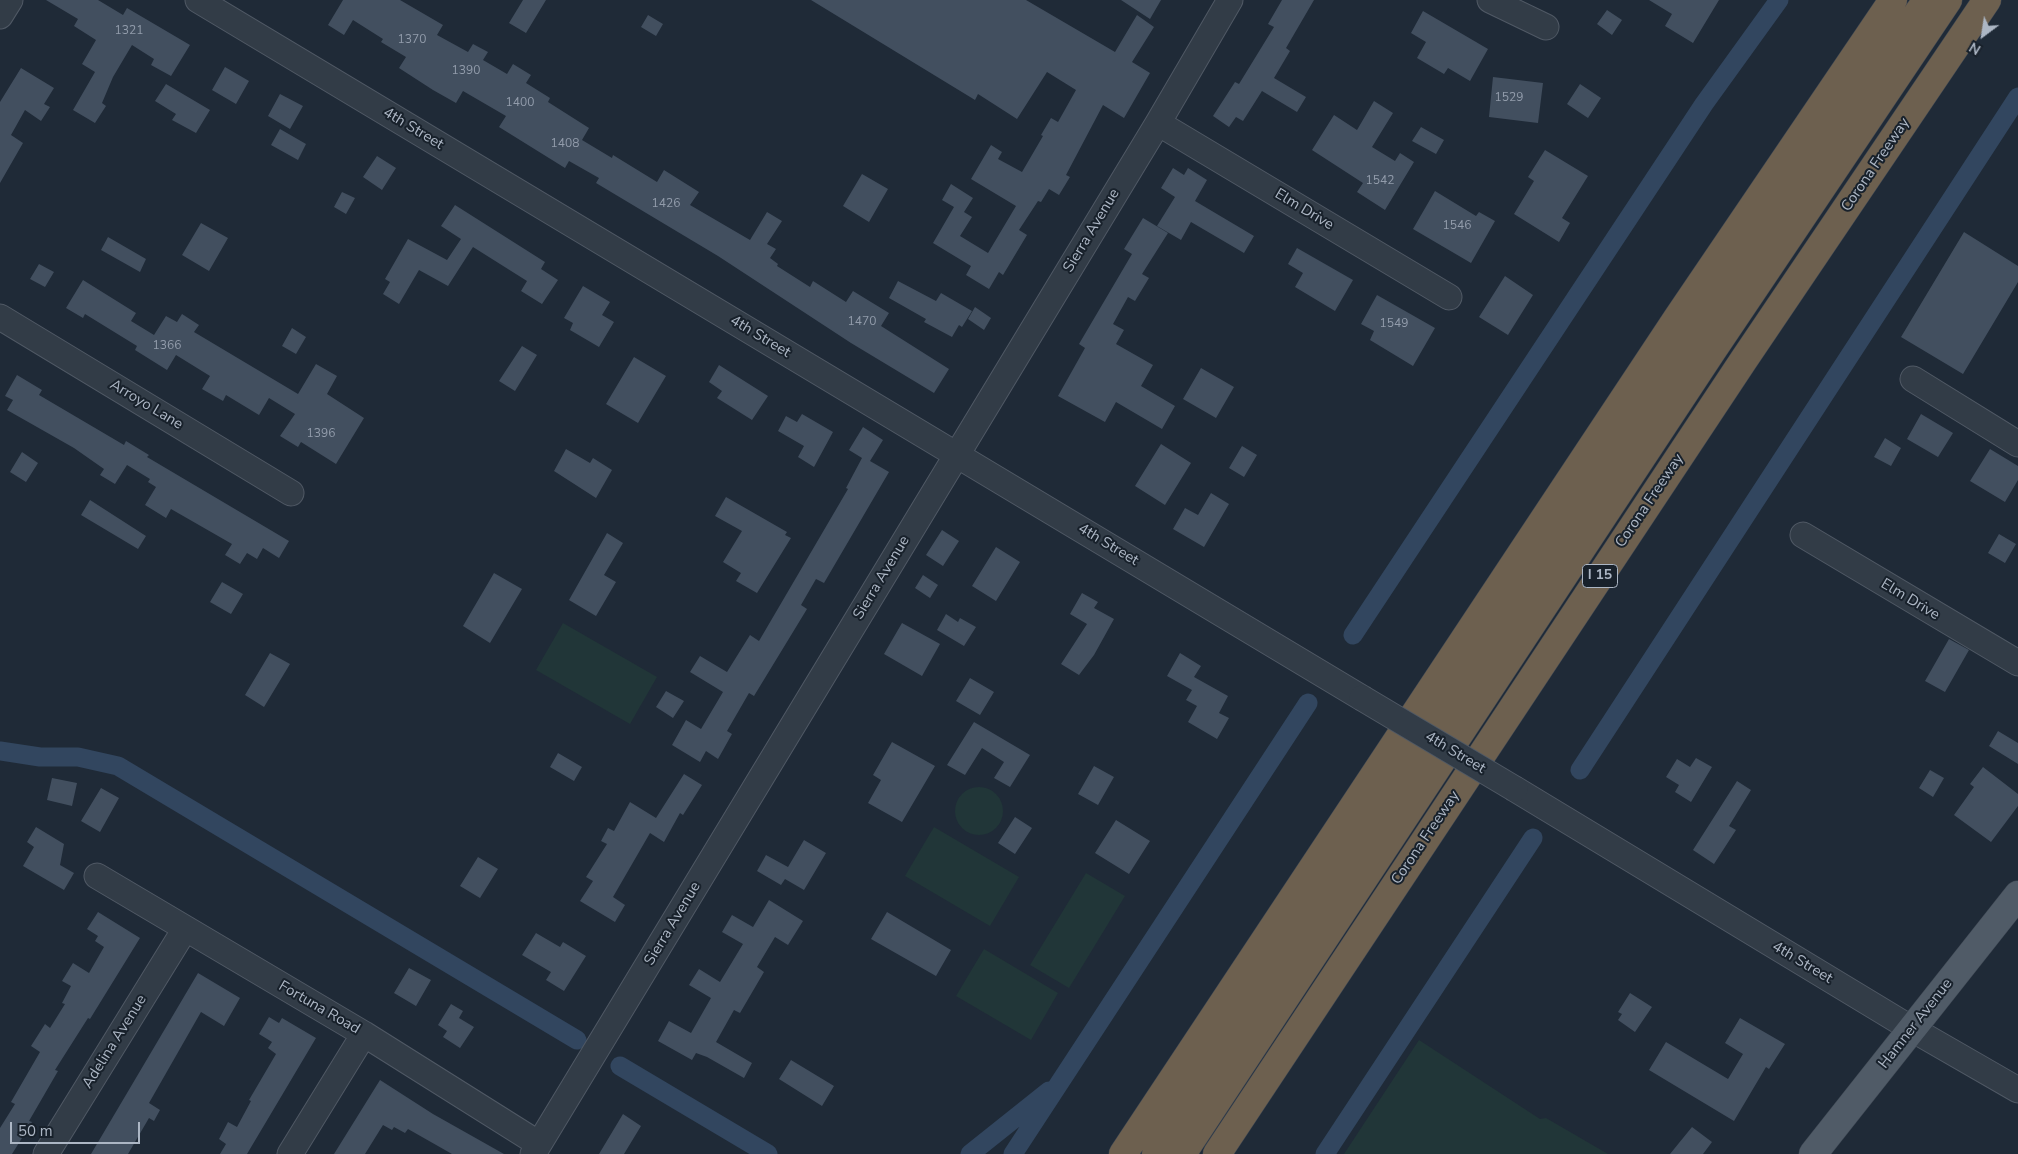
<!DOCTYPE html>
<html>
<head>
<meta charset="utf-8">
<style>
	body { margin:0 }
	#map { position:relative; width:2018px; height:1154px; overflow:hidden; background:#1f2a37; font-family:"Nunito Sans",sans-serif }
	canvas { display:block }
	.north { position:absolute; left:1958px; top:10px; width:50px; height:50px; -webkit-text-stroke:4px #18212b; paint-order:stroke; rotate:211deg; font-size:14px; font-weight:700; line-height:20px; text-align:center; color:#acb6c4 }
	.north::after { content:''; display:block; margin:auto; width:18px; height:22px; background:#acb6c4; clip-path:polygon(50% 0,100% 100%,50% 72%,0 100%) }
	.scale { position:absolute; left:10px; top:1122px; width:130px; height:22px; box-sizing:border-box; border:2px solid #acb6c4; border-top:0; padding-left:6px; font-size:15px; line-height:18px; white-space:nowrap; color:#acb6c4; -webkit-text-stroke:4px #18212b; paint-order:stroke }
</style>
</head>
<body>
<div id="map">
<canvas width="2018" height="1154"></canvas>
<div class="north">N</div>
<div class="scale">50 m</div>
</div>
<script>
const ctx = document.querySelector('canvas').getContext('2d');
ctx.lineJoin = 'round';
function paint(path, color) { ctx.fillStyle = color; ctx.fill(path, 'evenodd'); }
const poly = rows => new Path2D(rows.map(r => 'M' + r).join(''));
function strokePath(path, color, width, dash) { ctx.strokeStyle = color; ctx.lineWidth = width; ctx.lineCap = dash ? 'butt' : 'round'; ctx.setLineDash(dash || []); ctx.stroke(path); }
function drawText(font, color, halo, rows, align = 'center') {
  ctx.font = font + ' "Nunito Sans",sans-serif'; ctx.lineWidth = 4; ctx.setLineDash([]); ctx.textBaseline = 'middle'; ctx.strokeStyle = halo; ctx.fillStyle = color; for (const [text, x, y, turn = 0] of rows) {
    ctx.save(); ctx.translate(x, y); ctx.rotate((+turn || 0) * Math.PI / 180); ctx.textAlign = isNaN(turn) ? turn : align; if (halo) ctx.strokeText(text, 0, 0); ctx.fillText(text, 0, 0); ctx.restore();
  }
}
paint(poly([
	[563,623,657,677,630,724,536,670],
	'955 811a24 24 0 1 1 48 0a24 24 0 1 1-48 0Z',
	[934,827,1019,877,990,926,905,876],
	[1086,873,1125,896,1069,988,1030,965],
	[984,949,1058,993,1031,1040,956,996],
	[1419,1040,1540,1119,1546,1118,1608,1154,1344,1154]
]), '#213638');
strokePath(poly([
	[1353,635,1704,104,1779,0],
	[0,751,40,757,78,757,118,766,577,1040],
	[1580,770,2018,97],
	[620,1066,768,1154],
	[970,1154,1049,1091],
	[1013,1154,1308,703],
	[1325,1154,1533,838]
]), '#32465f', 19);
paint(poly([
	[46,0,98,0,123,15,127,8,190,45,171,76,151,65,154,59,132,45,113,77,102,103,106,106,95,123,73,110,95,72,82,64,96,40,74,26,78,19],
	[343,0,400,0,443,25,437,35,468,52,473,44,488,52,483,60,507,74,513,64,531,75,526,83,550,98,548,102,589,128,582,140,612,158,613,155,657,182,664,170,699,192,690,205,750,240,767,212,782,221,767,244,776,249,770,258,778,264,777,266,810,287,813,281,846,302,853,291,889,313,881,326,949,369,934,393,851,343,718,256,596,183,599,178,569,161,565,168,499,127,506,116,463,91,456,103,433,90,399,68,406,57,381,42,383,39,353,20,344,35,328,25],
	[523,0,546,0,526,33,509,23],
	[811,0,1026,0,1115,52,1137,15,1154,27,1132,62,1150,73,1124,118,1103,105,1066,175,1070,177,1059,195,1049,189,1041,202,1038,201,1019,230,1027,235,1003,275,999,272,989,289,966,275,971,266,933,243,954,207,942,200,951,184,973,198,964,212,972,217,960,236,988,253,1016,206,971,179,991,145,1002,152,998,159,1022,172,1043,136,1041,135,1051,118,1058,122,1076,90,1047,72,1017,119,978,94,975,100],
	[1121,0,1161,0,1150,19],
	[1282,0,1314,0,1286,48,1290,51,1274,78,1306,97,1297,112,1262,91,1243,121,1236,117,1229,127,1213,116,1235,82,1239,84,1274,27,1268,24],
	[1649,0,1719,0,1693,43,1665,26,1672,14],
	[1607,10,1622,20,1612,35,1597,24],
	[1423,11,1488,49,1470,81,1448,68,1444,74,1417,58,1426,42,1411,33],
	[648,15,663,24,656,36,641,27],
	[225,67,249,81,236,104,212,90],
	[21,68,54,88,44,104,50,107,41,121,25,110,11,135,23,143,0,183,0,102],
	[1493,77,1543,83,1538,123,1489,117],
	[166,84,210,110,196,133,172,120,176,114,155,101],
	[1580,84,1601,98,1588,118,1567,104],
	[280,94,303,106,290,129,268,116],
	[1374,101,1393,113,1372,147,1395,161,1400,153,1414,162,1385,210,1357,192,1363,183,1312,150,1334,115,1357,130],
	[1421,127,1444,140,1436,154,1412,141],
	[280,129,306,144,298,160,271,145],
	[1545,150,1588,176,1562,218,1570,223,1559,242,1514,214,1534,181,1528,177],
	[377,156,396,168,382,190,363,177],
	[1173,168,1184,175,1188,168,1207,180,1195,201,1254,236,1244,253,1191,222,1181,240,1157,226,1175,197,1161,188],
	[862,174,888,189,869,222,843,206],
	[1435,191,1476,216,1479,212,1495,221,1471,263,1413,229],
	[342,192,355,198,346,214,334,207],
	[455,205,545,262,541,269,558,280,542,304,521,291,527,281,473,247,448,286,419,270,399,304,383,294,390,282,385,279,408,239,447,260,461,239,441,226],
	[1143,218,1168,233,1142,274,1149,278,1135,301,1128,297,1113,324,1124,330,1116,344,1153,365,1141,386,1175,406,1162,429,1116,402,1105,422,1058,396,1085,348,1079,344,1132,254,1124,249],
	[201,223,228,238,209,271,182,255],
	[1964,232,2018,266,2018,282,1963,374,1901,337],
	[108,237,146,259,140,272,101,250],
	[1297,248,1353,280,1335,311,1295,287,1303,273,1288,264],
	[39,264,54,272,45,287,30,279],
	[1505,276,1533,295,1508,335,1479,317],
	[83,280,136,313,131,321,154,335,166,316,177,322,182,314,199,325,194,332,298,394,316,364,337,376,327,394,364,418,336,464,301,442,298,447,280,436,295,414,269,398,259,415,226,395,223,401,202,389,210,376,176,355,167,370,135,350,137,346,85,314,83,318,66,308],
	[898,281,936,301,941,293,972,311,962,327,959,325,952,337,924,322,926,319,889,298],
	[583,286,610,302,602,315,614,322,599,347,570,330,573,323,564,318],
	[1377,295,1435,328,1413,366,1370,340,1374,331,1361,324],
	[975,307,991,318,984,330,968,319],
	[292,328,306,337,296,354,282,346],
	[522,346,537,355,515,391,499,381],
	[634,357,666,376,638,423,606,404],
	[719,365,768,396,752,420,717,398,722,391,709,382],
	[1201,368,1234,387,1216,418,1183,399],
	[17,375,42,390,39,395,124,445,126,441,149,455,147,457,289,541,279,558,263,548,257,559,247,553,240,564,225,555,232,544,171,509,166,518,145,505,156,487,148,482,150,479,127,465,115,484,100,475,104,469,74,448,7,410,13,400,5,396],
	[802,414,833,432,814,467,798,457,804,446,778,431,786,416,797,422],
	[1921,414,1953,433,1938,457,1907,439],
	[863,427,883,440,870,461,889,472,824,583,816,579,801,605,807,609,754,696,749,693,727,731,732,734,718,759,706,751,700,762,672,745,686,720,701,729,723,692,690,672,700,656,727,672,750,635,759,641,848,489,846,488,862,458,849,450],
	[1885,438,1901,448,1891,466,1874,457],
	[1161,444,1191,463,1165,505,1135,486],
	[1242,446,1257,455,1244,477,1229,468],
	[566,449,590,463,593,458,612,470,596,498,554,471],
	[1990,449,2018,466,2018,480,2005,502,1970,481],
	[22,452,38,463,26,482,10,472],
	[1211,493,1229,504,1204,547,1173,529,1185,508,1198,515],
	[726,497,787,532,785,535,791,538,757,593,736,581,741,573,723,562,742,531,715,516],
	[90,500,146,536,138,549,81,515],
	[942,530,959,541,943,566,926,555],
	[607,533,623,543,604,575,616,582,596,616,569,600],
	[1999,534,2016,544,2005,563,1988,553],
	[996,547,1020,562,996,601,972,586],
	[494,573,522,589,490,643,463,626],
	[923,575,938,585,930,598,915,588],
	[222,582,243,594,231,614,210,602],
	[1082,593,1098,602,1094,608,1114,619,1094,655,1079,675,1061,664,1087,624,1070,614],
	[946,614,958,622,960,618,976,627,964,646,937,630],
	[902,623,940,644,922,676,884,654],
	[1949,639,1969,650,1945,692,1925,681],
	[270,653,290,664,264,707,245,695],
	[1180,653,1201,666,1194,677,1228,696,1219,713,1229,718,1217,739,1188,722,1197,706,1186,700,1192,690,1167,676],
	[970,678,994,692,980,715,956,701],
	[666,691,684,701,673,718,656,707],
	[974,722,1030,755,1010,787,994,778,1004,762,982,748,965,775,947,765],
	[1998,731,2018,743,2018,764,1989,746],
	[892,742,935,766,902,822,868,803,881,780,873,775],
	[558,753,582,767,574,781,550,767],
	[1696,758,1712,767,1691,802,1675,792,1679,785,1666,777,1677,759,1690,767],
	[1094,766,1114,777,1098,805,1078,794],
	[1983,767,2018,794,2018,806,1991,842,1954,815,1974,787,1970,784],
	[1930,770,1944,778,1933,797,1919,788],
	[684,774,702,785,683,815,680,813,664,842,650,833,613,897,625,905,615,922,580,901,593,881,586,877,607,844,601,841,608,828,614,831,630,802,656,818],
	[52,778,77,783,72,806,47,800],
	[1737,781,1751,790,1729,826,1736,830,1714,864,1693,850],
	[101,788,119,798,100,832,81,821],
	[1015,817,1032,828,1015,854,998,843],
	[1116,820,1150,841,1129,874,1095,853],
	[36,827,64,844,60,865,74,873,64,890,23,866,34,847,27,842],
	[804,840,826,853,804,890,785,879,781,885,757,871,766,855,788,867],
	[478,857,498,869,480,898,460,886],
	[769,900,803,921,788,945,775,937,757,967,764,972,740,1013,734,1010,716,1042,752,1063,744,1078,707,1057,696,1053,692,1060,658,1041,669,1021,691,1033,711,998,689,985,699,969,720,982,743,944,722,932,732,915,753,927],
	[98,912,140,938,90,1019,88,1018,55,1070,58,1071,29,1121,32,1122,12,1154,0,1154,0,1128,15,1104,11,1102,40,1052,31,1046,45,1024,50,1028,65,1004,62,1003,71,986,62,981,73,963,89,973,104,947,95,941,98,936,87,929],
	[887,912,951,950,936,976,871,939],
	[536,933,560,947,563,942,586,956,564,991,546,980,551,972,522,955],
	[409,968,431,980,416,1006,394,993],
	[198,973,240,998,224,1026,201,1012,149,1103,160,1110,154,1121,149,1118,128,1154,91,1154],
	[1630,993,1652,1007,1635,1032,1618,1020,1622,1014,1618,1012],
	[451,1004,463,1011,459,1018,474,1027,460,1048,443,1037,447,1031,438,1025],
	[269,1017,279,1023,282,1018,316,1038,247,1154,220,1154,226,1144,219,1139,228,1122,237,1127,251,1101,249,1100,276,1054,268,1048,272,1042,259,1034],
	[1740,1018,1785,1044,1769,1069,1766,1067,1734,1121,1649,1070,1666,1042,1728,1079,1743,1054,1725,1043],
	[791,1060,834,1086,822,1106,779,1079],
	[380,1080,433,1114,504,1154,452,1154,408,1129,405,1133,394,1127,392,1130,383,1125,365,1154,334,1154],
	[623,1114,641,1126,624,1154,599,1154],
	[1692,1127,1712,1142,1703,1154,1670,1154]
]), '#424f5f');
const minor = poly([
	[198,0,1362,698],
	[1490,0,1546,27],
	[0,16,10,0],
	[1158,123,1449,297],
	[0,317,291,493],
	[1913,379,2018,444],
	[1803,535,2018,663],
	[1515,789,1912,1029,2018,1090],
	[97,876,364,1034,539,1144],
	[46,1154,185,929],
	[290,1154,364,1034],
	[533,1154,1158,123,1230,0]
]);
const major = poly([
	[1813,1154,2018,895]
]);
const highway = poly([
	[1123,1154,1678,317,1893,0],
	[1156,1154,1827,143,1927,0],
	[1182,1154,1712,351,1948,0],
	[1217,1154,1743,361,1987,0]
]);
strokePath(minor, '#505965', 27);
strokePath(major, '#3c4551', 29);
strokePath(highway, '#3d4652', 29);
strokePath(minor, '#323c47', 25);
strokePath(major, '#505b67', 28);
strokePath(highway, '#6d604f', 28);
const minorBridge = poly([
	[1362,698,1515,789]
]);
strokePath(minorBridge, '#505965', 27, []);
strokePath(minorBridge, '#323c47', 25);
drawText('12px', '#929cab', null, [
	["1321",129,31],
	["1370",412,40],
	["1390",466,71],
	["1529",1509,98],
	["1400",520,103],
	["1408",565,144],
	["1542",1380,181],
	["1426",666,204],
	["1546",1457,226],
	["1470",862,322],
	["1549",1394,324],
	["1366",167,346],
	["1396",321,434]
]);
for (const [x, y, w] of [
	[1600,576,35]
]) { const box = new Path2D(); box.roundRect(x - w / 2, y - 11.5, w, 23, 4); ctx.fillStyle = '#18212b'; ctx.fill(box); strokePath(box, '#acb6c4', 1); }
drawText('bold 14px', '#acb6c4', null, [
	["I 15",1600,576]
]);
drawText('15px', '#acb6c4', '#18212b', [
	["4th Street",413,129,31],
	["Corona Freeway",1876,165,-56],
	["Elm Drive",1304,210,31],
	["Sierra Avenue",1092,231,-59],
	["4th Street",760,337,31],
	["Arroyo Lane",146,405,31],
	["Corona Freeway",1650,501,-56],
	["4th Street",1108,545,31],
	["Sierra Avenue",882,578,-59],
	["Elm Drive",1910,600,31],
	["4th Street",1455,753,31],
	["Corona Freeway",1426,838,-56],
	["Sierra Avenue",673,924,-59],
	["4th Street",1802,963,31],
	["Fortuna Road",319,1008,30],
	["Hamner Avenue",1916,1024,-52],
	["Adelina Avenue",115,1042,-58]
]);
</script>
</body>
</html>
